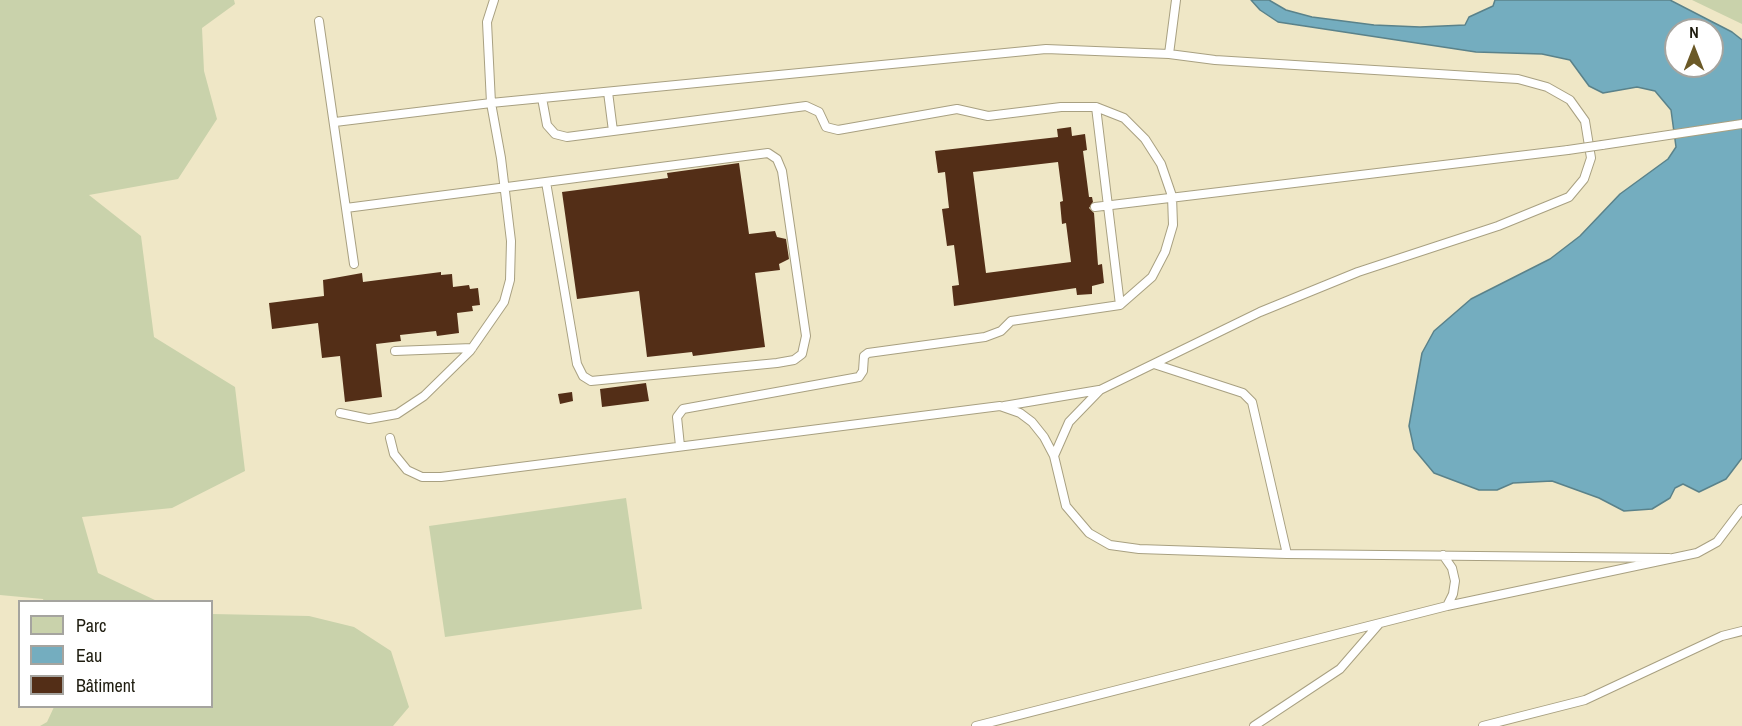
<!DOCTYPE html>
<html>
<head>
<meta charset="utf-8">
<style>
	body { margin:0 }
	#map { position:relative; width:1742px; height:726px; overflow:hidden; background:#efe7c6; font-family:"Archivo Narrow",sans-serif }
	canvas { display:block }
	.legend { position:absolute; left:18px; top:600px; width:195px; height:108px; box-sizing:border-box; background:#fff; border:2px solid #a5a49f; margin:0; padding:8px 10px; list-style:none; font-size:18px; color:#1e1c0f }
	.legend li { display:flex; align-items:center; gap:12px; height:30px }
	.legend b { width:30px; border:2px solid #a5a49f }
	.north { position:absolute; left:1664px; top:18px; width:60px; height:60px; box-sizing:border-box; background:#fff; border:2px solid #a5a49f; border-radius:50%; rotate:0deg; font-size:16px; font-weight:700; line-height:24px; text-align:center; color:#1e1c0f }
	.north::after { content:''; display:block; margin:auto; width:21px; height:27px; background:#6b5927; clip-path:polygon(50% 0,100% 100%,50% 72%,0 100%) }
</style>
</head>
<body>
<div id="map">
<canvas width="1742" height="726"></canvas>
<ul class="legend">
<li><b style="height:16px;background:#c9d2ab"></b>Parc</li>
<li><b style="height:16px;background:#74adbf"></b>Eau</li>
<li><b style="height:16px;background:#532e17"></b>Bâtiment</li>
</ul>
<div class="north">N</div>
</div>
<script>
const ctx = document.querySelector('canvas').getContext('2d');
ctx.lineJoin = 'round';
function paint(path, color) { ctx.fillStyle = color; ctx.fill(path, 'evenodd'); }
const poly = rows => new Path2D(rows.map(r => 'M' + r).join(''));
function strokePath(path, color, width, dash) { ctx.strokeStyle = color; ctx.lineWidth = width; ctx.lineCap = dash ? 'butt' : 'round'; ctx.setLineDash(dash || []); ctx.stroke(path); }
paint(poly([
	[0,0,234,0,235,4,202,28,204,71,217,119,178,179,89,195,141,236,154,337,235,387,245,471,172,508,82,517,98,573,157,601,44,602,43,599,0,595],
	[1692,0,1742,0,1742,24],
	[626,498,642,609,445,637,429,526],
	[212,614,309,616,354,627,391,651,409,707,393,726,40,726,47,722,54,707,212,706]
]), '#c9d2ab');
const water = poly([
	[1251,0,1269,0,1286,10,1312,17,1374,25,1420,27,1465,25,1469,17,1493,6,1495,0,1670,0,1732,32,1742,40,1742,458,1726,479,1699,492,1683,484,1675,488,1670,498,1652,509,1624,511,1599,498,1552,481,1513,483,1497,490,1479,490,1434,473,1414,449,1409,426,1422,353,1434,331,1471,299,1550,259,1580,236,1620,194,1668,159,1676,147,1671,110,1655,91,1637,87,1603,93,1589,86,1570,60,1542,54,1476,52,1278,22,1260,10,1251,0],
	[1676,30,1712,30,1712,66,1676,66,1676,30]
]);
paint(water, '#74adbf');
strokePath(water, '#5a828a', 1.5);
paint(poly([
	[1071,127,1072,136,1085,134,1087,150,1083,151,1089,197,1092,197,1093,202,1089,208,1094,213,1098,265,1102,264,1104,283,1092,286,1092,294,1077,295,1076,288,954,306,952,286,959,285,954,245,947,246,942,209,949,208,945,172,938,173,935,151,1058,137,1057,129],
	[1058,162,1063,201,1060,202,1062,224,1066,223,1071,262,986,273,973,172],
	[739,163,749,234,775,231,777,237,786,239,789,259,779,264,780,270,755,273,765,347,693,356,692,352,647,357,639,291,577,299,562,192,668,178,667,173],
	[441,272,441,275,452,274,453,287,469,285,470,289,478,288,480,305,472,306,473,311,457,313,459,333,437,336,436,331,400,335,401,341,376,344,382,397,345,402,340,356,322,358,318,323,272,329,269,303,324,296,323,280,362,273,363,282],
	[646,383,649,401,602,407,600,389],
	[572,392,573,401,560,404,558,394]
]), '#532e17');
const service = poly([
	[319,21,354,264],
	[1169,54,1176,0],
	[608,92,613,131],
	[542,98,547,125,555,134,567,137,806,106,819,112,826,127,838,130,957,109,988,116,1061,107,1096,107,1124,118,1145,139,1161,164,1172,196,1173,225,1165,252,1152,277,1120,305,1011,321,1001,331,985,337,868,353,864,356,863,371,859,377,683,409,677,417,680,446],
	[1096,107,1120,305],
	[335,122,491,103,1046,49,1169,54,1215,60,1518,79,1547,87,1570,100,1585,121,1591,158,1584,179,1569,197,1498,226,1358,272,1260,312,1100,390,1069,422,1054,456],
	[1602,145,1742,124],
	[1095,207,1568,150],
	[346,208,768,153,777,159,782,171,806,336,802,354,794,360,777,363,591,381,583,376,577,364,546,182],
	[395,351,472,348],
	[1154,364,1243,393,1252,402,1287,554],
	[1004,406,1099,390],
	[340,413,369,419,397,414,424,396,470,351,504,302,510,280,511,241,501,158,491,103,487,22,494,0],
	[390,438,394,454,407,470,422,477,441,477,1000,406,1020,413,1032,422,1044,437,1054,456,1066,506,1089,533,1110,545,1139,549,1287,554,1669,558],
	[1443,555,1452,568,1455,581,1453,594,1447,606],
	[976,726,1447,606,1697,553,1717,542,1742,509],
	[1254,726,1340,669,1379,624],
	[1483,726,1585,700,1722,636,1742,631]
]);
strokePath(service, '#a8a081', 10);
strokePath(service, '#fff', 8);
const serviceBridge = poly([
	[1568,150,1602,145]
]);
strokePath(serviceBridge, '#a8a081', 10, []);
strokePath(serviceBridge, '#fff', 8);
</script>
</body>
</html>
